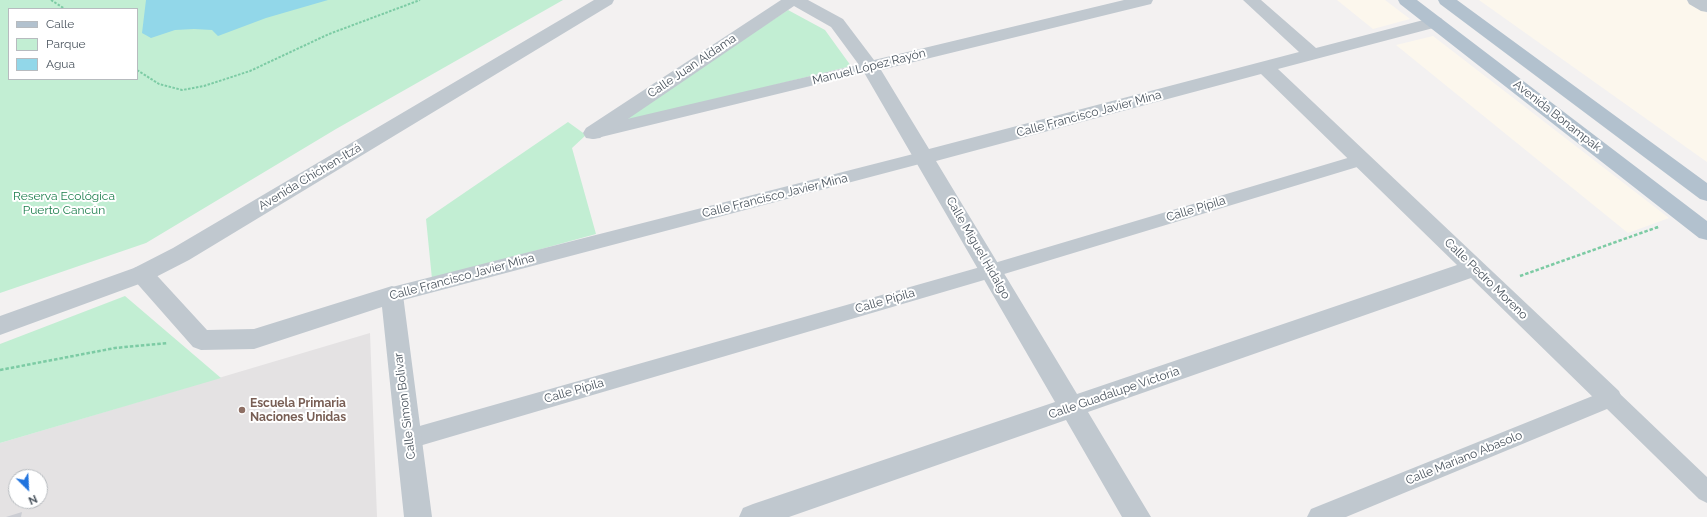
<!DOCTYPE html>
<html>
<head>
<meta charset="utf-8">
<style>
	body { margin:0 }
	#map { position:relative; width:1707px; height:517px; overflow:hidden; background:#f3f1f1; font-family:Raleway,sans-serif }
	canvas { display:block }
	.legend { position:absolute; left:8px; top:8px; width:130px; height:72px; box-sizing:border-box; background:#fff; border:1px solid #b7bbbf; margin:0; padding:5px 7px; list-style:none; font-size:12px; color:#4a545e }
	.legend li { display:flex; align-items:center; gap:8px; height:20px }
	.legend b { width:20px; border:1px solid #b7bbbf }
	.north { position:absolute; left:8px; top:469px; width:40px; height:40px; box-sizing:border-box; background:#fff; border:1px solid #b7bbbf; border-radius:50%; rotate:156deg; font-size:11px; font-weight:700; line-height:16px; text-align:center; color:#4a545e }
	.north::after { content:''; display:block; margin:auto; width:14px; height:18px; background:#2174de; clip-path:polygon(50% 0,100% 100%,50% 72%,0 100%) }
</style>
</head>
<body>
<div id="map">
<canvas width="1707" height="517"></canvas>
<ul class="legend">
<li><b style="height:5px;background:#b2c1ce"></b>Calle</li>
<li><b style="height:11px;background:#c2eed3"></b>Parque</li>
<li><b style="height:11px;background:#92d7e9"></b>Agua</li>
</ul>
<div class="north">N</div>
</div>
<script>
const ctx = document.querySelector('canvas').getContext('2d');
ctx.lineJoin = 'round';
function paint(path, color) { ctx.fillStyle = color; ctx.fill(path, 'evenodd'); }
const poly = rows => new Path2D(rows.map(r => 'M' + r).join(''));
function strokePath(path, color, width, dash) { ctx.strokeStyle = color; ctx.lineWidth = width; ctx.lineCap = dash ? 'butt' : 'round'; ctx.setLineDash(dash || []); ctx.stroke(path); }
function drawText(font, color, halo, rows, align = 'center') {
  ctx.font = font + ' Raleway,sans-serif'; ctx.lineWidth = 4; ctx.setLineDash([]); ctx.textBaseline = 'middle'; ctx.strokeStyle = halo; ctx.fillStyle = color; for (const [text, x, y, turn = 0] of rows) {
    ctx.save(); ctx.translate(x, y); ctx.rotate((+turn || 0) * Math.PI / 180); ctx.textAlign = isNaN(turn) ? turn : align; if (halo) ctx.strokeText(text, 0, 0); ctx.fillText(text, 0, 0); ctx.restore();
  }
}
paint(poly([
	[1337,0,1385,0,1410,19,1373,29],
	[1479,0,1686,0,1707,13,1707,162],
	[1433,36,1669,218,1628,233,1396,45]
]), '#fcf7ed');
paint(poly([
	[370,333,377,517,0,517,0,443],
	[16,477,40,477,40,501,16,501]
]), '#e4e2e3');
paint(poly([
	[0,0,563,0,336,129,146,243,0,293],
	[9,9,137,9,137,79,9,79],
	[788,10,825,30,851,66,609,126],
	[568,122,586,135,572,148,596,234,432,279,426,219],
	[125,296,221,378,0,443,0,344]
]), '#c2eed3');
paint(poly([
	[146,0,328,0,266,18,218,36,212,30,194,29,175,30,151,38,142,33]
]), '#92d7e9');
paint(poly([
	[22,512,21,517,6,517]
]), '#cbcdd3');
strokePath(poly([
	[51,0,65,9],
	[137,70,159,84,182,90,204,86,250,71,329,34,420,0],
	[1656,228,1658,227]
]), '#7ccba4', 2, [2.5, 1.5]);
strokePath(poly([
	[1520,276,1658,227],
	[0,370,115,348,168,343]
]), '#7ccba4', 2.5, [3.5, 2]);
paint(poly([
	[870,62,876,64,878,67,876,70,593,139,587,137,585,133,587,129,593,127,870,62],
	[925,151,931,153,934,157,931,161,392,303,385,300,382,295,385,290,392,287,925,151],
	[1361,154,1367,156,1370,160,1367,164,991,278,409,449,401,446,398,439,401,432,409,429,991,264,1361,154],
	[1610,389,1618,392,1707,477,1707,503,1699,499,1607,409,1346,517,1307,517,1311,509,1610,389]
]), '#c0c8cf');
paint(poly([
	[781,0,808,0,843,19,874,60,1124,0,1153,0,1151,4,881,70,929,149,1299,52,1243,0,1261,0,1316,48,1435,17,1441,18,1444,22,1441,26,1278,69,1619,391,1622,398,1619,405,1610,409,1601,405,1471,278,1088,412,1151,517,1122,517,1066,420,789,517,739,517,743,508,753,504,1055,402,862,69,831,27,794,6,600,138,593,139,586,138,583,133,586,128,781,0],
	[1261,74,1457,265,1077,394,936,161,1261,74],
	[1687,0,1707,0,1707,12,1701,11,1689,4,1687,0],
	[142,265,150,268,207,330,254,329,392,286,400,289,403,295,432,517,404,517,382,307,254,349,201,350,193,347,134,280,131,274,134,268,142,265]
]), '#c0c8cf');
paint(poly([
	[594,0,614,0,612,4,189,260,150,280,0,335,0,316,134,268,173,248,594,0]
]), '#c0c8cf');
paint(poly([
	[1398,0,1417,0,1707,221,1707,240,1699,238,1400,4,1398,0],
	[1438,0,1457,0,1707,183,1707,201,1700,199,1440,4,1438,0]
]), '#b2c1ce');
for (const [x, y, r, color] of [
	[242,410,4,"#8d6e63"]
]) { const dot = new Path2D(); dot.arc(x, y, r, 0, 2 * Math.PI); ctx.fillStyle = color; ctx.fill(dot); strokePath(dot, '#fff', 1.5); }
drawText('12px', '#4a545e', '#fff', [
	["Calle Juan Aldama",692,66,-34],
	["Manuel López Rayón",869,67,-14],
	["Calle Francisco Javier Mina",1089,114,-15],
	["Avenida Bonampak",1557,116,38],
	["Avenida Chichen-Itzá",310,177,-31],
	["Calle Francisco Javier Mina",775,196,-14],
	["Calle Pípila",1196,209,-17],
	["Calle Miguel Hidalgo",978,248,60],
	["Calle Francisco Javier Mina",462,277,-15],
	["Calle Pedro Moreno",1486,279,44],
	["Calle Pípila",885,301,-16],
	["Calle Pípila",574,391,-16],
	["Calle Guadalupe Victoria",1114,393,-19],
	["Calle Simon Bolivar",405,406,-97],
	["Calle Mariano Abasolo",1464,458,-22]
]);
drawText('12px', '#1c7e4c', '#fff', [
	["Reserva Ecológica",64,196],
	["Puerto Cancún",64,210]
]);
drawText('bold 12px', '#785e54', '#fff', [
	["Escuela Primaria",250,403],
	["Naciones Unidas",250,417]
], 'left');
</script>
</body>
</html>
